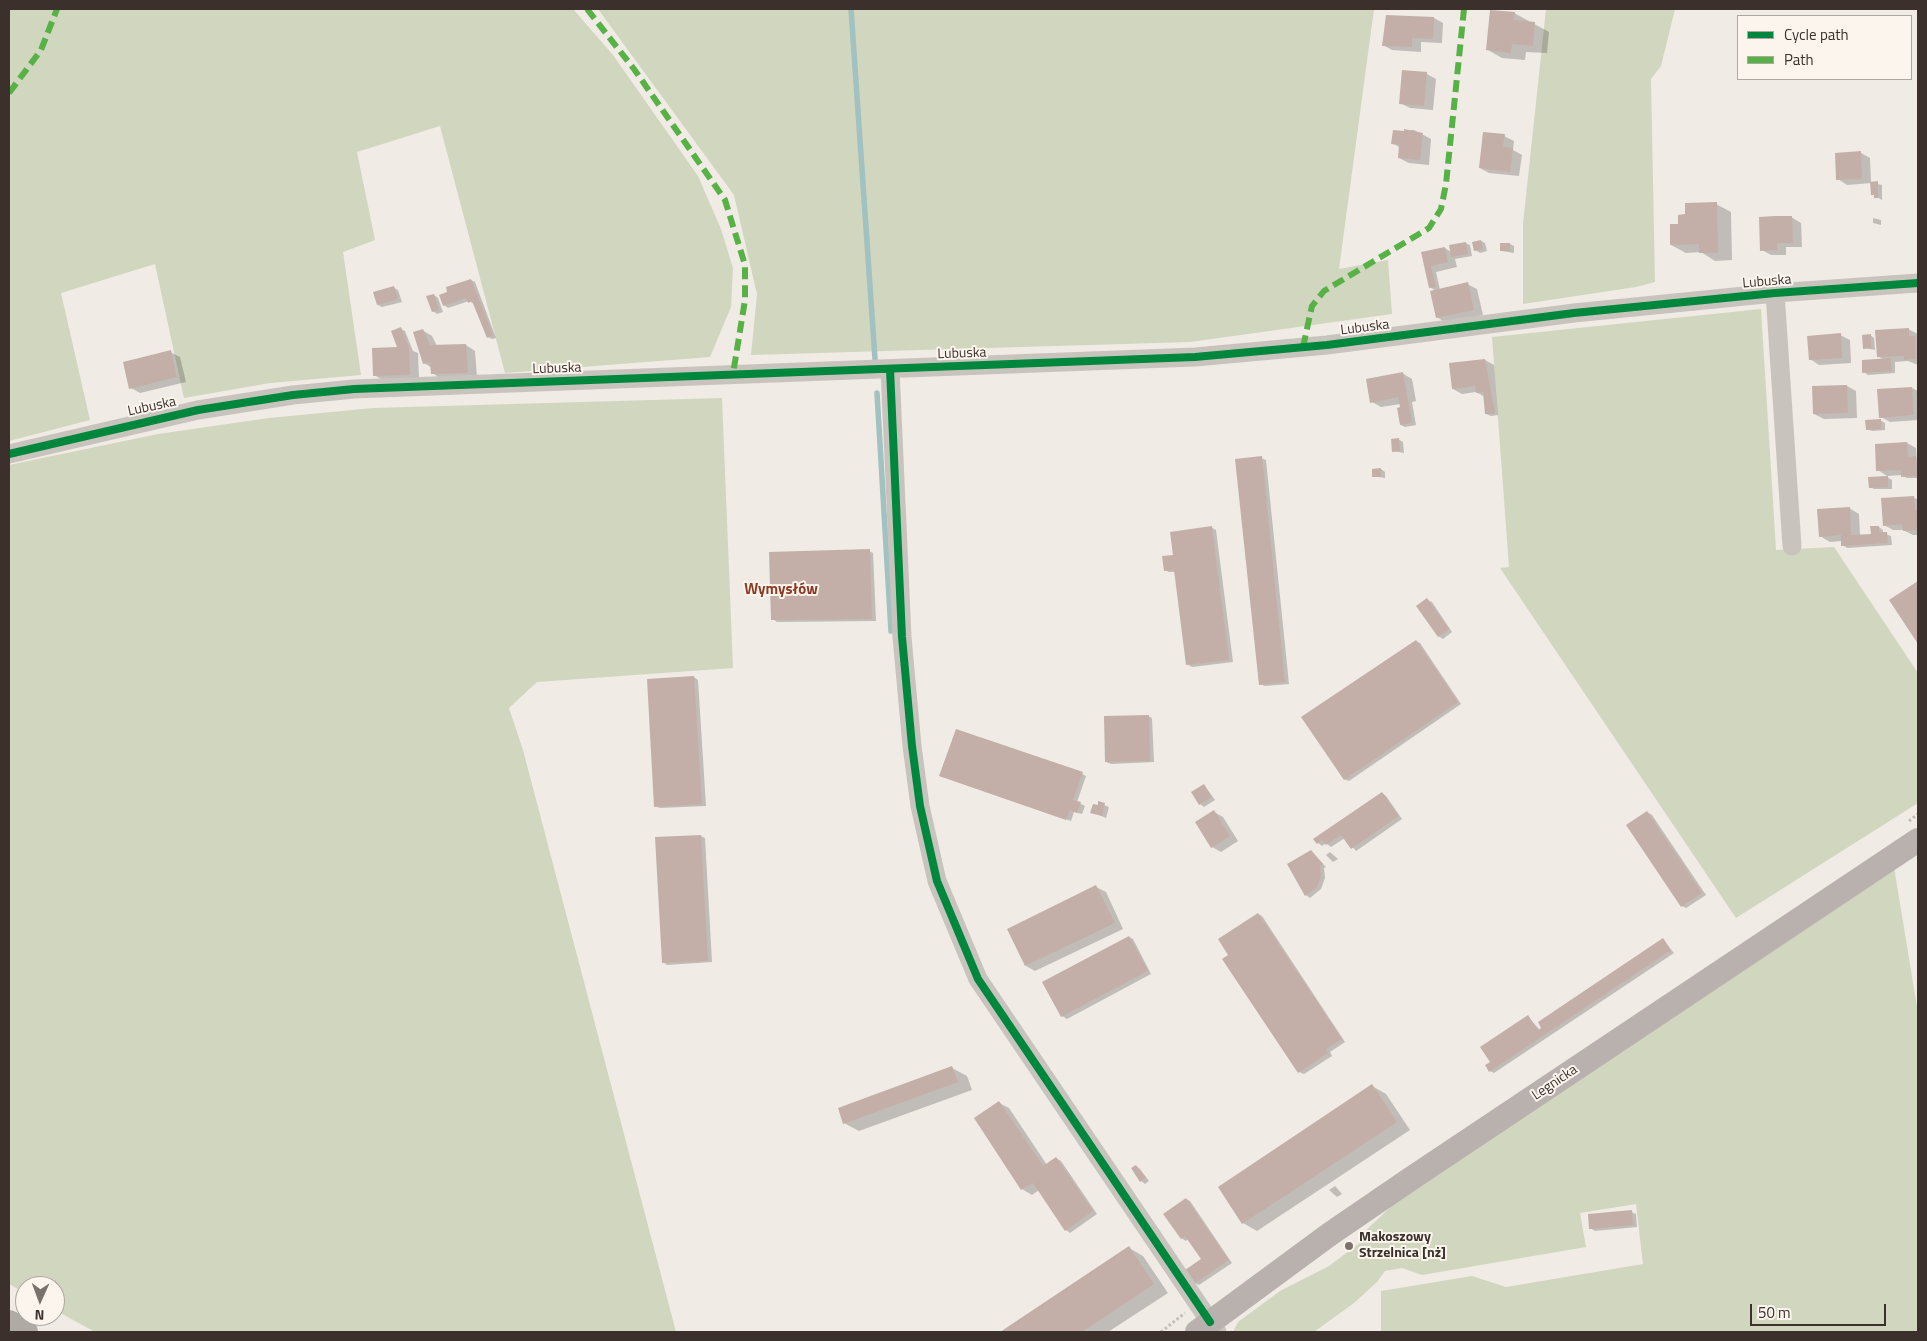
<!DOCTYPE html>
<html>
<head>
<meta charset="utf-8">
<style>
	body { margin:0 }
	#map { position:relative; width:1927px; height:1341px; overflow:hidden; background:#f0ebe5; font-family:"Titillium Web",sans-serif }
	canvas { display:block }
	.frame { position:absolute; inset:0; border:10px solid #3b302b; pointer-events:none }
	.legend { position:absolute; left:1737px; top:15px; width:175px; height:65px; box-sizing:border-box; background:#fbf5ee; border:1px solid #aea6a0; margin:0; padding:6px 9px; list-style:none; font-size:15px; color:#3b302b }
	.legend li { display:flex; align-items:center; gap:10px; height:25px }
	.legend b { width:25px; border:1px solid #aea6a0 }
	.north { position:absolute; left:15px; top:1276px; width:50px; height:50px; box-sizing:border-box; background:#fbf5ee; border:1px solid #aea6a0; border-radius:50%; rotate:182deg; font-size:14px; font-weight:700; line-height:20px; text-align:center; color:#3b302b }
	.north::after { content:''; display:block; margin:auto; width:18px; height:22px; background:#7a716c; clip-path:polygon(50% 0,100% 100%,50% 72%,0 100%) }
	.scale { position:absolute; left:1750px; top:1304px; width:136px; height:22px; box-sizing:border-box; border:2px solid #3b302b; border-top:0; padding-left:6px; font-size:15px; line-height:18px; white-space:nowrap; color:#3b302b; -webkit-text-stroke:4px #fbf5ee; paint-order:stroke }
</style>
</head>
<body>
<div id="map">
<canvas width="1927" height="1341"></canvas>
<div class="frame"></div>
<ul class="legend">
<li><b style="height:6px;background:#00873e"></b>Cycle path</li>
<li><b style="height:6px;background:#57b246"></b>Path</li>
</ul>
<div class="north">N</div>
<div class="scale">50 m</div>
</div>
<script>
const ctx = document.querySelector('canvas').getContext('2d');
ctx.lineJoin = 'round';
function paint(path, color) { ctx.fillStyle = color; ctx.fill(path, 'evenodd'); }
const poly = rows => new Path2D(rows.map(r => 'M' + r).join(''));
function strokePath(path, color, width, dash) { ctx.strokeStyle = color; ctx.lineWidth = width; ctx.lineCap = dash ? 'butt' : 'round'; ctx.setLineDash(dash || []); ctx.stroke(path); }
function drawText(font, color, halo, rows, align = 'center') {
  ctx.font = font + ' "Titillium Web",sans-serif'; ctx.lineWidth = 4; ctx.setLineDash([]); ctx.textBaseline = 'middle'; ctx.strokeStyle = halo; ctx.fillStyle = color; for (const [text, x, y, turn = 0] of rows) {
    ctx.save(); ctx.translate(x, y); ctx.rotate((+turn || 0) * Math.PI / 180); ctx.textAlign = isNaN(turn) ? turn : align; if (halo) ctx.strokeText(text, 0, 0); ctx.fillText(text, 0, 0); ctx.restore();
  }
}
paint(poly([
	[9,9,573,9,613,55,698,176,721,229,733,268,731,307,710,357,505,373,440,126,357,152,375,240,343,252,361,375,270,383,184,398,155,264,61,293,90,420,9,441],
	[598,9,1374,9,1339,269,1388,260,1392,314,1190,342,751,355,757,294,734,195],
	[1546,9,1675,9,1661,66,1651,79,1655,282,1636,287,1523,304,1523,224],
	[1761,309,1776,550,1834,547,1918,673,1918,803,1736,918,1500,568,1509,567,1492,337],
	[722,398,733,668,537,682,509,708,523,750,676,1332,95,1332,55,1310,55,1286,25,1286,25,1293,9,1284,9,465,158,434,269,418,373,408],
	[1894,867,1918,1013,1918,1332,1381,1332,1381,1291,1472,1276,1506,1287,1643,1264,1636,1204,1580,1213,1586,1247,1422,1275,1402,1268,1385,1271,1377,1282,1354,1303,1314,1332,1233,1332,1238,1322,1280,1291,1329,1266,1365,1239,1362,1234,1398,1200]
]), '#d1d6bf');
paint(poly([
	[1514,13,1549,32,1547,53,1526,52,1525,60,1502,58,1488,50],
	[1387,16,1434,18,1443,23,1442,43,1421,42,1421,52,1392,50,1383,45],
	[1427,74,1436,79,1433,110,1410,108,1400,103],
	[1405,130,1414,130,1431,139,1429,165,1409,163,1399,158,1400,148,1393,143],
	[1504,136,1514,141,1513,150,1522,155,1519,176,1489,173,1480,168],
	[1861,153,1870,158,1871,183,1882,185,1882,200,1872,194,1871,183,1847,185,1838,179],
	[1716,204,1731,212,1732,260,1715,261,1701,252,1686,253,1671,245,1686,216],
	[1791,217,1801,223,1802,247,1786,247,1786,255,1771,255,1762,250],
	[1873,218,1881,220,1881,225,1873,223],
	[1481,241,1485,243,1487,251,1480,253,1475,250],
	[1465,243,1470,245,1472,256,1455,259,1457,267,1436,272,1440,290,1467,284,1477,289,1483,315,1446,323,1437,317,1436,291,1430,287,1423,253,1445,248,1451,252],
	[1510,244,1514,246,1514,253,1502,251],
	[471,280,475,282,496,338,492,339,488,337,474,304,469,301,448,308,444,305],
	[394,288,398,290,402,302,382,307,378,305],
	[434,295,438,298,443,312,437,314,433,311],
	[401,329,405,331,413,351,418,353,419,379,383,380,374,375,398,348],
	[1908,329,1918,334,1918,365,1908,361,1895,362,1895,373,1868,375,1864,372,1883,359,1879,357],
	[422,330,432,336,437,346,466,345,475,351,477,377,442,379,432,373,432,368,424,363],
	[1840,335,1850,340,1851,363,1819,365,1810,359],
	[1870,335,1874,338,1875,350,1864,348],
	[170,352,180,357,186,382,140,393,131,388],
	[1485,360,1494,365,1498,415,1491,416,1486,414,1485,397,1476,392,1462,394,1453,389],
	[1402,373,1412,379,1416,401,1412,402,1416,425,1405,427,1401,425,1401,404,1381,407,1372,402],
	[1847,386,1856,391,1857,418,1824,419,1814,414],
	[1912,388,1918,391,1918,420,1890,422,1881,417],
	[1880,420,1885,423,1885,430,1872,431,1867,429],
	[1398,439,1403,442,1404,453,1393,451],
	[1907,443,1916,448,1918,478,1907,478,1902,475,1887,476,1878,470],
	[1261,458,1266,460,1289,684,1265,686,1260,684],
	[1381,469,1385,472,1385,478,1373,476],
	[1887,477,1892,480,1892,489,1874,489,1870,487],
	[1913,497,1918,500,1918,535,1913,535,1903,530,1893,530,1884,525],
	[1849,508,1859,514,1860,535,1872,535,1879,527,1883,530,1883,533,1891,536,1892,545,1847,548,1843,545,1842,541,1830,542,1820,536],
	[1212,528,1216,530,1233,662,1192,667,1187,664,1176,572,1169,572,1165,570,1174,556],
	[869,551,873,553,876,621,777,622,773,619],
	[1918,582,1918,642,1891,600],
	[1427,600,1432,602,1452,632,1443,639,1438,636],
	[1416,641,1420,643,1461,704,1349,781,1344,779],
	[694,677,698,680,706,806,660,808,655,806],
	[1148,716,1152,718,1154,762,1111,764,1106,762],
	[1082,774,1086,776,1077,802,1085,806,1082,814,1074,812,1071,821,940,776],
	[1204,785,1215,800,1204,807,1200,804],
	[1382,793,1386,796,1402,819,1356,851,1345,838,1331,847,1326,843,1322,846,1315,840],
	[1099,803,1109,807,1106,818,1092,812],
	[1214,812,1223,817,1238,841,1221,852,1212,847],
	[1647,812,1652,815,1706,895,1686,908,1682,906],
	[701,836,705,838,712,962,667,965,663,962,656,838],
	[1311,852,1326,867,1324,868,1325,878,1321,889,1310,898,1306,895],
	[1330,852,1338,859,1333,862,1326,855],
	[1096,887,1106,892,1123,929,1035,971,1026,966],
	[1258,914,1262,916,1345,1042,1330,1052,1332,1056,1304,1074,1299,1072,1230,955],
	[1129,937,1133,939,1151,974,1067,1019,1062,1016],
	[1663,940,1674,953,1494,1073,1490,1071,1491,1062,1528,1017,1540,1030],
	[952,1068,967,1076,972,1090,859,1131,844,1123],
	[1372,1086,1386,1094,1410,1130,1257,1231,1243,1223],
	[999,1103,1009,1108,1047,1165,1056,1158,1061,1161,1097,1214,1070,1233,1066,1230,1039,1190,1032,1195,1022,1189,976,1118],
	[1136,1166,1140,1169,1149,1181,1145,1184,1141,1181],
	[1335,1186,1342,1194,1337,1197,1329,1190],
	[1186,1199,1190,1201,1232,1263,1199,1285,1195,1283,1203,1260,1188,1239,1186,1241,1181,1238],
	[1631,1212,1636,1214,1637,1227,1595,1231,1590,1228],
	[1129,1248,1143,1256,1168,1293,1108,1332,1002,1332]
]), '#0003');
strokePath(poly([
	[851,9,875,359],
	[877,393,891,631]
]), '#a1c2c1', 5.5);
paint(poly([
	[1490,10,1515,12,1514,20,1535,22,1533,46,1512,44,1511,53,1486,50],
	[1386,15,1434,17,1433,39,1412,38,1412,47,1382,46],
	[1402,70,1427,72,1424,106,1399,104],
	[1404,129,1423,133,1420,160,1398,158,1399,145,1391,144,1393,130,1404,131],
	[1483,132,1505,134,1503,147,1513,148,1510,172,1479,168],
	[1861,151,1862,179,1836,180,1835,153],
	[1878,181,1878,198,1874,198,1874,195,1871,195,1870,182],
	[1717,202,1718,253,1699,253,1699,244,1670,245,1670,224,1678,224,1678,215,1685,214,1685,203],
	[1775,216,1792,216,1793,243,1777,243,1777,250,1760,251,1759,217],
	[1481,240,1483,249,1474,251,1472,242],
	[1466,242,1468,254,1451,257,1449,245],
	[1500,243,1510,243,1510,251,1500,251],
	[1445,247,1448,262,1431,266,1436,287,1429,288,1421,252],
	[471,279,493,335,487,338,472,301,468,303,466,298,443,306,439,295,447,292,446,287],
	[1468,282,1474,310,1436,318,1430,291],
	[394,286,398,299,377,305,373,292],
	[434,294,439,310,432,312,426,296],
	[401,327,409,347,410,375,373,376,372,348,397,347,391,331],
	[1909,328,1909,336,1915,336,1916,359,1904,360,1904,356,1877,357,1875,330],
	[423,329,430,345,466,344,468,373,431,374,430,362,423,364,413,332],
	[1841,333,1842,358,1809,360,1807,336],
	[1871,334,1871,348,1863,349,1862,335],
	[171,350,177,377,129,389,123,362],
	[1891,358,1892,371,1862,373,1862,360],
	[1485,359,1495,414,1485,414,1483,392,1476,393,1475,386,1452,389,1449,363],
	[1403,372,1412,423,1400,425,1397,408,1400,407,1398,397,1370,403,1366,379],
	[1847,385,1848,413,1813,414,1812,386],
	[1912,387,1914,415,1879,418,1877,389],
	[1881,419,1881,429,1866,430,1865,420],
	[1399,438,1400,451,1392,452,1391,439],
	[1907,442,1908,457,1916,456,1917,476,1901,477,1901,470,1876,471,1875,444],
	[1262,456,1285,682,1259,685,1235,459],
	[1381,468,1381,477,1372,477,1372,469],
	[1888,476,1888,487,1869,488,1868,477],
	[1914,496,1915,510,1918,510,1918,530,1903,531,1902,524,1883,526,1881,498],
	[1850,507,1851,535,1871,534,1870,526,1879,526,1879,532,1887,532,1888,543,1841,546,1841,535,1819,537,1817,509],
	[1212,526,1229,660,1186,665,1174,570,1164,571,1162,556,1173,555,1170,532],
	[870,549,872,619,771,620,769,552],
	[1918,581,1918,644,1889,600],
	[1427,598,1449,629,1438,637,1416,606],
	[1416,640,1458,702,1344,780,1301,717],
	[694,676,702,804,654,807,647,679],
	[1149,715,1150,761,1105,762,1104,716],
	[956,729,1083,772,1073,800,1081,802,1077,813,1070,810,1066,820,939,776],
	[1204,784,1212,797,1199,805,1191,792],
	[1382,792,1399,816,1351,849,1341,835,1326,845,1322,840,1317,844,1313,839],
	[1098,801,1105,803,1102,816,1090,813,1093,804,1098,805],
	[1214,810,1230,836,1211,848,1195,822],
	[1647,811,1702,893,1681,907,1626,825],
	[701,835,708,961,662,963,655,837],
	[1311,850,1323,864,1320,866,1321,875,1317,887,1305,896,1287,864],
	[1096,885,1115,923,1025,966,1007,929],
	[1258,913,1342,1039,1326,1049,1328,1053,1298,1073,1222,959,1228,955,1218,939],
	[1129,936,1148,971,1061,1017,1042,982],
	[1663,938,1671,950,1489,1072,1485,1065,1490,1062,1480,1047,1528,1015,1538,1030,1541,1028,1538,1022],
	[952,1066,958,1082,843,1124,838,1108],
	[1372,1084,1397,1122,1242,1224,1218,1187],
	[999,1101,1043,1166,1056,1157,1093,1211,1065,1231,1033,1183,1021,1190,974,1118],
	[1136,1165,1146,1178,1140,1182,1131,1168],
	[1186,1198,1229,1260,1194,1284,1185,1270,1201,1259,1185,1236,1181,1239,1163,1214],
	[1632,1210,1633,1225,1589,1229,1588,1214],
	[1129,1246,1154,1284,1082,1332,1000,1332]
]), '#c3afa7');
strokePath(poly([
	[1909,821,1918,814],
	[1161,1332,1185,1313]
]), '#c2bbb6', 3, [2.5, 2.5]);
strokePath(poly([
	[1775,293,1792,546],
	[890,369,902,637,912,746,920,806,937,881,978,979,1217,1332],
	[9,454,198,410,293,395,354,389,1195,357,1327,345,1574,313,1775,293,1918,283]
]), '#c9c3be', 19);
strokePath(poly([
	[1197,1332,1330,1234,1409,1180,1918,840]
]), '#b8b1ad', 24);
strokePath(poly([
	[9,1324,24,1332]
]), '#afaaa4', 28);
strokePath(poly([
	[587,9,634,69,725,200,745,265,745,300,733,374],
	[9,93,41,50,57,9],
	[1303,347,1312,306,1324,291,1429,228,1441,209,1446,184,1464,9]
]), '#57b246', 6, [12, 6]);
strokePath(poly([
	[890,369,902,637,912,746,920,806,937,881,978,979,1210,1322],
	[9,454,198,410,293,395,354,389,1195,357,1327,345,1574,313,1775,293,1918,283]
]), '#00873e', 8);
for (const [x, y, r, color] of [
	[1349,1246,5,"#7a716c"]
]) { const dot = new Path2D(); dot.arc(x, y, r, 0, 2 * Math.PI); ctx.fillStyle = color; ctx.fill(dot); strokePath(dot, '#fbf5ee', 2); }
drawText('14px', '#3b302b', '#fbf5ee', [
	["Lubuska",1767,282,-5],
	["Lubuska",1365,328,-7],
	["Lubuska",962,354,-2],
	["Lubuska",557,369,-2],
	["Lubuska",152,407,-12],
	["Legnicka",1555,1083,-34]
]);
drawText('bold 14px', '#3b302b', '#fbf5ee', [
	["Makoszowy",1359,1238],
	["Strzelnica [nż]",1359,1254]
], 'left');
drawText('bold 15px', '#8c3b22', '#fbf5ee', [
	["Wymysłów",781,590]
]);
</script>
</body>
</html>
